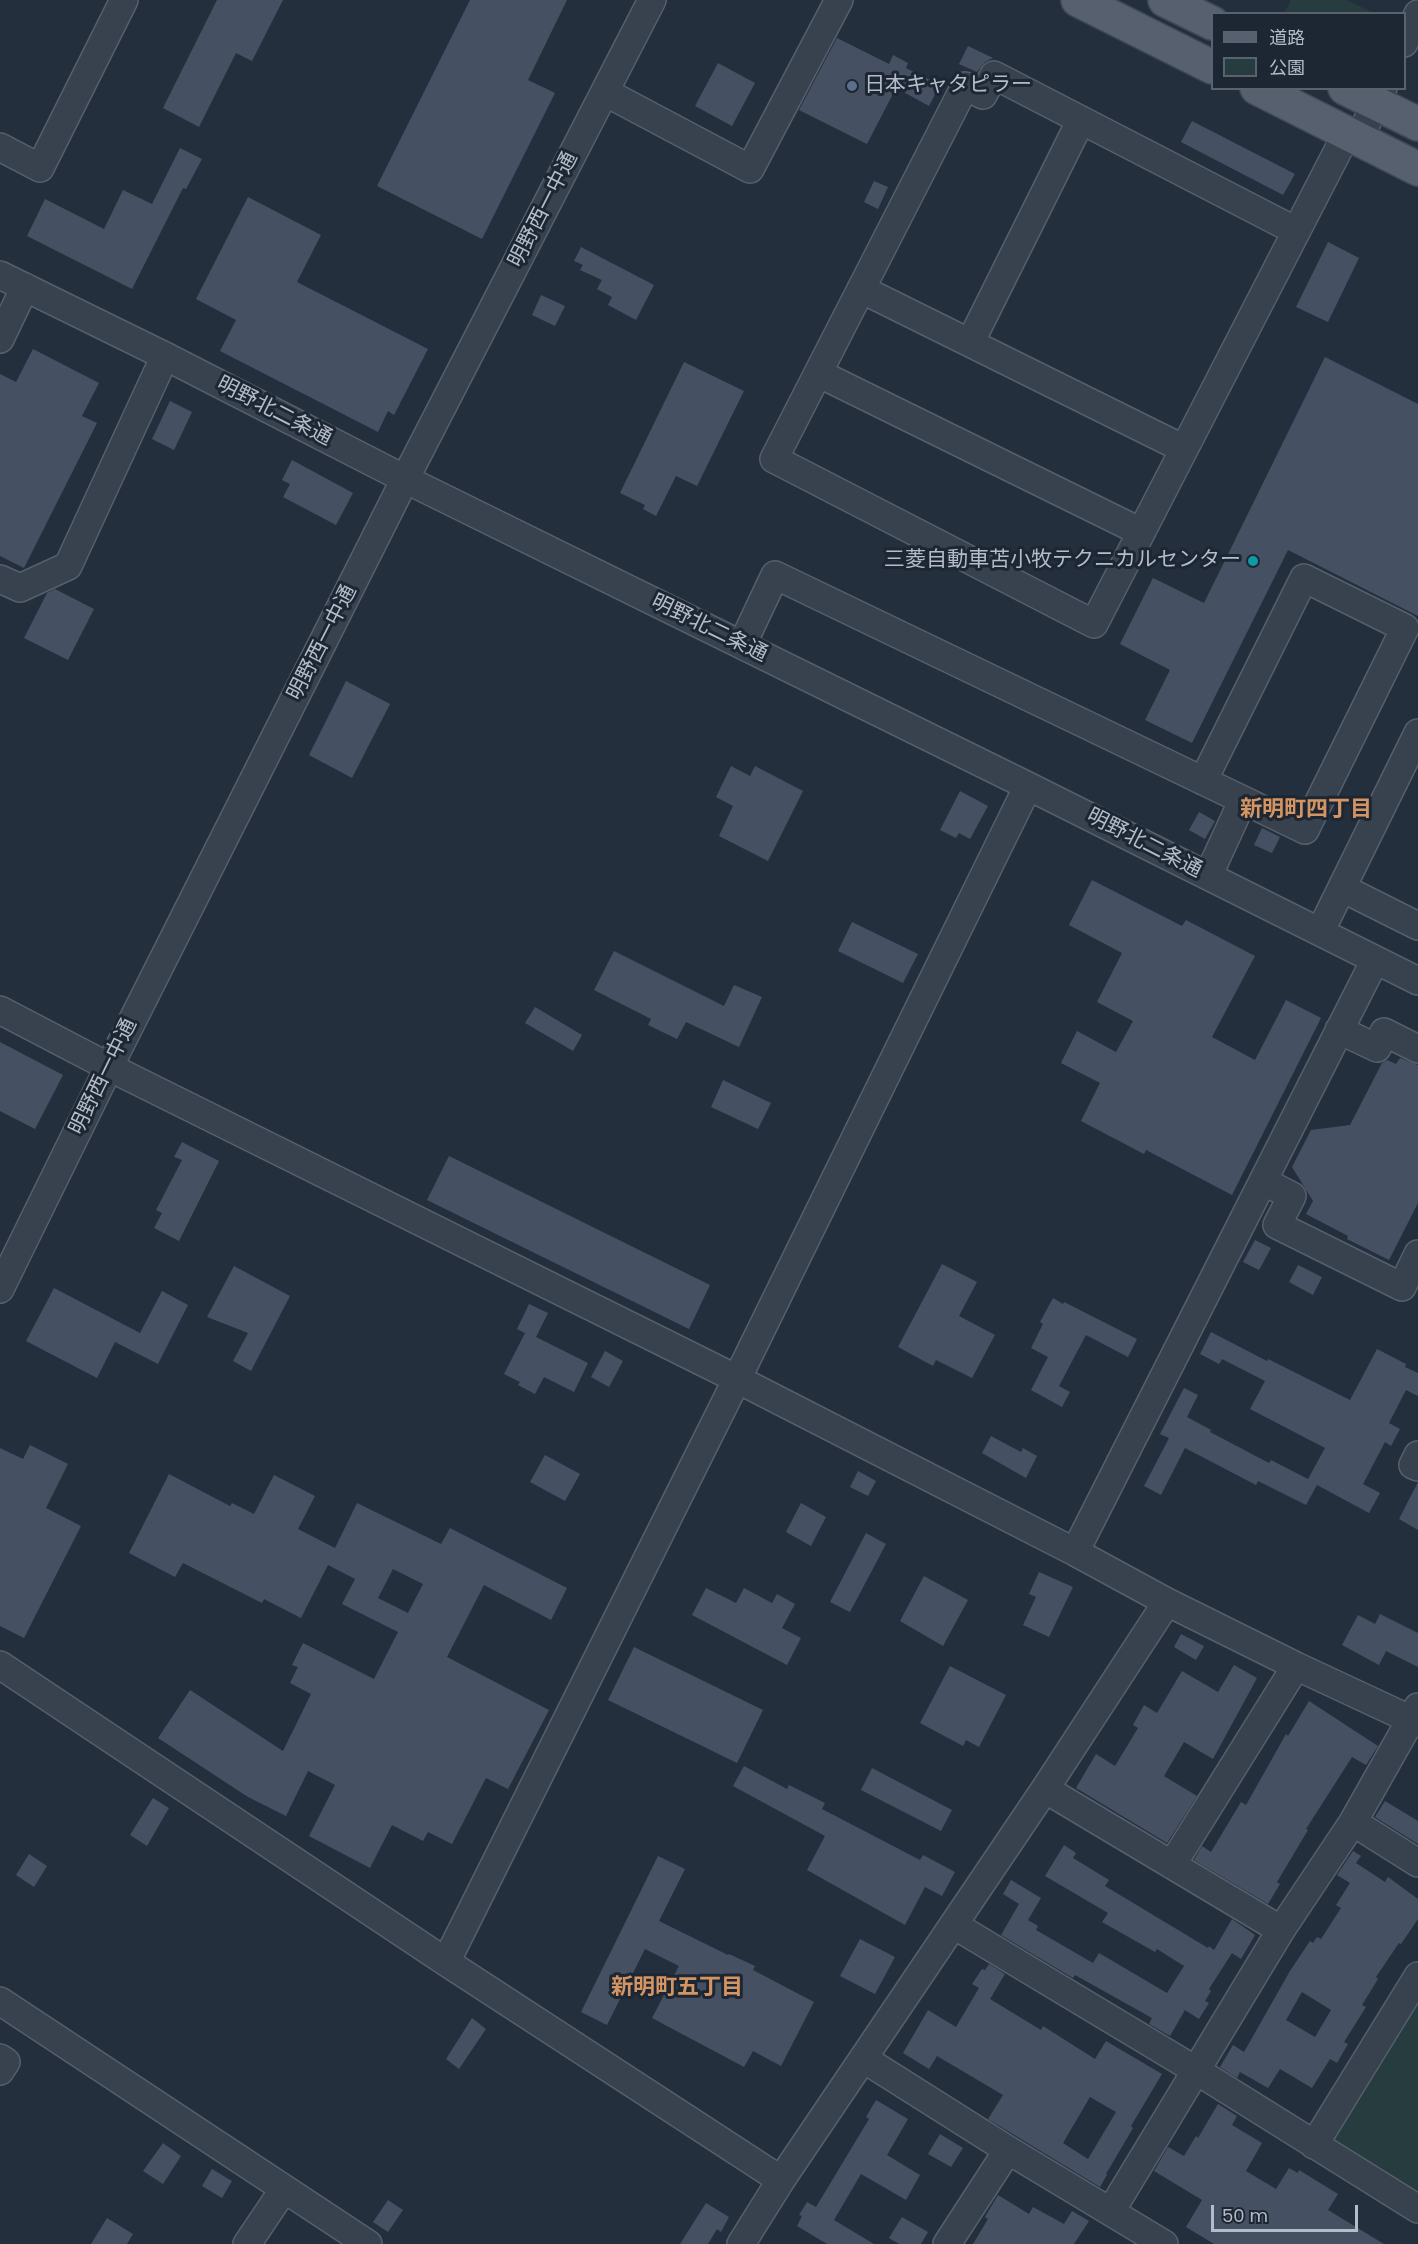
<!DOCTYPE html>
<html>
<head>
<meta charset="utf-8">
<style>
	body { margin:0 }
	#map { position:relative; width:1418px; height:2244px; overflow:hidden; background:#242f3e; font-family:Poppins,"Noto Sans JP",sans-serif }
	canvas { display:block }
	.legend { position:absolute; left:1211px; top:12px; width:195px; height:78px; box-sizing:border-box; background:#1d2633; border:2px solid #59626f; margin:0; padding:8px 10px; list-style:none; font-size:18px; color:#b4bcc9 }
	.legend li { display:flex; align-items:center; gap:12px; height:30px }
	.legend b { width:30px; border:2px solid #59626f }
	.scale { position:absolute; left:1211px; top:2205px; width:147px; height:27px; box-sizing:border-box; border:3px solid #b4bcc9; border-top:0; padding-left:8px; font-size:18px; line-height:21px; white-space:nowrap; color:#b4bcc9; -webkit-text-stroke:4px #1d2633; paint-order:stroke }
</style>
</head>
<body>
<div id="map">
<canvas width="1418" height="2244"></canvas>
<ul class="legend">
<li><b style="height:8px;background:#56606e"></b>道路</li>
<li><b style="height:16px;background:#263c3f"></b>公園</li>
</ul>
<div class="scale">50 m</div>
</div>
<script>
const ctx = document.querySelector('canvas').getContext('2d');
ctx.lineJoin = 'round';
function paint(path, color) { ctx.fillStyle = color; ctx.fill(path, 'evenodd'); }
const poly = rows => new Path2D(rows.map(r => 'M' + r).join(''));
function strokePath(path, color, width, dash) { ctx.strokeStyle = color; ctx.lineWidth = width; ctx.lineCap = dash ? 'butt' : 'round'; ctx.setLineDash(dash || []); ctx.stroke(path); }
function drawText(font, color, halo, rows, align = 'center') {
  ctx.font = font + ' Poppins,"Noto Sans JP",sans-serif'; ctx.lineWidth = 6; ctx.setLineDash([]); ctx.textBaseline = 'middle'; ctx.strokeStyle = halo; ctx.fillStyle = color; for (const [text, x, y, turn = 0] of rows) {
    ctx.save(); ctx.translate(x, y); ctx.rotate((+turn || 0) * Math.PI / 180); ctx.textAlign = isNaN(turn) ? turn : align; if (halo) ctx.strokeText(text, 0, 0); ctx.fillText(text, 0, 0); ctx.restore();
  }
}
paint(poly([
	[1291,0,1347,0,1374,13,1284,13],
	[1418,1994,1418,2197,1339,2148,1331,2135]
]), '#263c3f');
paint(poly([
	[217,0,283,0,252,61,236,53,199,127,163,108],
	[470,0,567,0,528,80,555,93,482,239,377,186],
	[837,38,889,64,893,55,908,63,906,68,940,85,929,106,896,88,867,144,799,110],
	[968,46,993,58,985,62,977,72,959,64],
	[718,63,755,83,732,126,695,106],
	[1192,121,1295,174,1283,195,1181,142],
	[180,148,202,159,186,189,183,188,132,289,27,236,45,199,104,229,123,190,152,204],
	[874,181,888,187,878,209,864,202],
	[248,197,321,235,297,282,428,349,394,415,388,411,378,432,220,351,236,320,196,299],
	[1328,242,1359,258,1328,322,1296,307],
	[581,247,654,285,636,320,608,305,612,297,597,289,602,280,580,270,583,265,574,261],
	[541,295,565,306,555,326,532,315],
	[33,349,99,383,82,416,97,423,24,568,0,556,0,374,16,382],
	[1325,357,1418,404,1418,616,1288,550,1192,743,1145,720,1170,670,1120,644,1153,578,1204,603],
	[684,362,744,391,697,486,676,476,656,516,643,509,645,505,620,493],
	[170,401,192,412,174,450,152,439],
	[292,460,353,493,336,525,283,497,290,484,282,480],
	[55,589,94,609,68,660,24,638,47,593],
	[346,681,390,704,352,778,309,755],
	[731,766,750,776,755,766,803,791,768,861,719,836,733,806,716,797],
	[960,791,988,806,970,839,959,833,956,838,940,830],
	[1199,812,1215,821,1205,839,1189,830],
	[1262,828,1280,837,1272,853,1254,845],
	[1092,880,1182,926,1186,920,1255,956,1212,1037,1255,1060,1286,1000,1321,1018,1232,1195,1146,1150,1144,1154,1081,1121,1100,1083,1061,1063,1077,1031,1116,1052,1133,1021,1097,1002,1122,953,1069,925],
	[852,922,918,954,903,983,838,951],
	[614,951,724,1006,734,985,762,997,739,1047,686,1022,677,1039,648,1025,651,1019,594,990],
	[535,1007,582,1035,573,1051,525,1023],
	[0,1042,63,1075,35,1129,0,1111],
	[1400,1058,1418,1065,1418,1203,1389,1260,1347,1239,1348,1236,1306,1214,1313,1201,1292,1167,1311,1130,1350,1125,1382,1063,1387,1060,1396,1064],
	[723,1080,771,1103,758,1129,711,1107],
	[182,1142,219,1161,179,1241,154,1228,162,1213,156,1210,182,1160,174,1157],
	[449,1156,710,1285,689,1329,427,1200],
	[1255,1240,1271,1248,1259,1270,1243,1262],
	[942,1264,977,1282,959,1316,995,1335,972,1378,936,1360,933,1366,898,1347],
	[1298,1265,1322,1277,1313,1295,1289,1282],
	[234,1266,290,1296,251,1371,233,1361,248,1333,207,1317],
	[54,1288,140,1333,162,1291,188,1305,158,1364,115,1342,97,1378,26,1341],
	[1053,1298,1063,1304,1064,1302,1137,1339,1128,1357,1086,1335,1059,1386,1070,1392,1062,1407,1031,1390,1048,1357,1031,1348,1043,1324,1040,1322],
	[529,1304,548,1313,536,1337,588,1363,574,1392,544,1377,535,1394,518,1385,520,1382,504,1374,525,1333,517,1329],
	[1211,1332,1267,1361,1268,1359,1350,1400,1377,1349,1406,1364,1405,1367,1418,1373,1418,1396,1406,1390,1389,1423,1400,1429,1391,1446,1385,1442,1363,1484,1380,1493,1369,1513,1317,1485,1306,1505,1258,1481,1256,1485,1185,1448,1161,1495,1144,1486,1169,1438,1160,1434,1184,1388,1198,1395,1187,1417,1211,1430,1210,1432,1269,1463,1271,1460,1308,1479,1325,1448,1250,1409,1265,1381,1222,1359,1219,1364,1200,1354],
	[605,1351,623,1361,609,1387,591,1377],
	[991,1436,1021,1452,1023,1448,1037,1456,1026,1478,982,1453],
	[30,1445,68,1464,46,1508,81,1526,24,1638,0,1626,0,1448,23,1459],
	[545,1455,580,1474,565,1501,530,1482],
	[858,1471,876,1481,868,1496,850,1487],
	[169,1474,230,1506,232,1503,254,1514,274,1475,315,1496,298,1529,335,1548,357,1503,441,1544,450,1528,567,1588,551,1620,484,1585,447,1657,549,1710,508,1789,486,1778,452,1844,428,1832,423,1841,392,1825,370,1868,309,1836,335,1785,308,1771,286,1816,248,1797,158,1738,190,1690,283,1751,311,1694,290,1683,298,1667,292,1665,303,1643,374,1679,398,1632,342,1604,355,1579,328,1565,301,1618,264,1599,262,1603,183,1563,175,1577,129,1553],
	[393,1569,423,1584,408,1613,378,1598],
	[1418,1482,1418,1530,1399,1519],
	[801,1503,826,1517,811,1546,786,1532],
	[866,1533,886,1544,850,1612,830,1602],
	[1039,1572,1073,1587,1049,1637,1023,1625,1036,1597,1029,1594],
	[924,1576,968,1600,943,1646,900,1621],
	[706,1588,736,1603,744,1588,772,1603,777,1594,795,1604,782,1628,801,1638,787,1665,692,1615],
	[1380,1614,1418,1633,1418,1667,1386,1651,1379,1665,1342,1645,1358,1615,1375,1624],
	[1181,1634,1204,1646,1196,1660,1174,1647],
	[634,1647,763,1710,737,1763,608,1700],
	[1234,1665,1257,1678,1213,1759,1184,1742,1164,1776,1197,1796,1167,1843,1076,1788,1096,1754,1115,1766,1138,1728,1133,1725,1144,1705,1157,1713,1182,1671,1218,1692],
	[950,1666,1006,1695,979,1747,966,1740,963,1746,920,1723],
	[1309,1701,1378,1746,1366,1765,1352,1757,1306,1829,1308,1830,1277,1882,1280,1884,1268,1904,1194,1860,1202,1846,1211,1852,1241,1802,1246,1805,1286,1734,1288,1736],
	[744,1766,787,1789,789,1785,825,1803,822,1809,920,1860,923,1855,955,1872,942,1896,925,1887,905,1925,807,1870,825,1836,733,1786],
	[872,1768,952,1810,941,1831,861,1790],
	[153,1798,169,1808,147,1846,130,1835],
	[1385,1801,1418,1821,1418,1844,1375,1817],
	[1064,1845,1076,1853,1073,1858,1109,1880,1105,1886,1208,1948,1209,1946,1214,1950,1232,1919,1255,1935,1241,1959,1232,1953,1209,1989,1211,1991,1205,2001,1209,2003,1199,2019,1185,2010,1170,2036,1149,2024,1152,2018,1075,1975,1073,1978,1001,1935,1019,1904,1003,1894,1011,1880,1041,1898,1028,1920,1038,1926,1036,1930,1093,1963,1099,1953,1167,1993,1184,1966,1157,1949,1155,1952,1102,1922,1108,1913,1045,1876],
	[1353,1851,1361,1856,1356,1863,1385,1882,1388,1877,1418,1899,1418,1919,1401,1944,1399,1943,1376,1977,1378,1979,1362,2005,1366,2007,1344,2042,1348,2044,1337,2063,1330,2059,1312,2088,1280,2069,1268,2088,1240,2072,1237,2078,1220,2067,1233,2045,1244,2052,1290,1971,1310,1941,1313,1943,1317,1937,1321,1939,1341,1908,1336,1905,1350,1883,1337,1875],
	[1302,1992,1331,2010,1315,2037,1286,2020],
	[29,1854,47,1866,34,1887,16,1875],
	[658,1856,685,1869,659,1921,728,1955,729,1954,755,1966,753,1970,814,2002,781,2066,753,2051,744,2067,652,2018,679,1966,645,1949,607,2025,581,2012],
	[860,1939,895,1957,875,1994,840,1976],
	[989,1964,1005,1974,990,1999,1041,2030,1043,2026,1095,2059,1106,2041,1162,2074,1131,2126,1133,2128,1106,2174,1107,2175,1100,2187,988,2119,1003,2095,937,2056,929,2069,903,2053,928,2010,956,2027,979,1988,972,1984,982,1969,985,1970],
	[1090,2097,1116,2112,1088,2159,1063,2143],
	[472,2018,486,2029,459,2069,446,2059],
	[876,2100,908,2119,887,2155,920,2175,906,2200,861,2174,834,2220,874,2244,827,2244,797,2226,802,2216,799,2215,807,2202,816,2207,869,2119,866,2117],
	[1218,2104,1237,2116,1232,2125,1262,2143,1246,2171,1276,2189,1289,2168,1298,2173,1299,2170,1338,2194,1328,2210,1384,2244,1214,2244,1186,2227,1202,2200,1154,2171,1168,2147,1184,2156,1196,2136,1198,2138],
	[940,2134,963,2148,951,2167,928,2154],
	[163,2143,181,2156,163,2184,143,2171],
	[212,2169,232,2181,222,2198,202,2186],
	[998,2195,1029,2214,1033,2207,1064,2224,1072,2211,1089,2221,1074,2244,973,2244,988,2219,985,2217],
	[388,2200,403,2210,388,2232,373,2222],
	[706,2203,729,2217,721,2232,717,2229,708,2244,680,2244],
	[902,2217,928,2232,921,2244,899,2244,889,2238],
	[107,2218,133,2234,127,2244,91,2244]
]), '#455162');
const minor = poly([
	[1404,43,1418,14],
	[605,92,750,169,839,0],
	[1359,139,1383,88],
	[0,147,40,168,124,0],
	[1296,231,994,75,983,95,965,86,774,459,1094,624,1347,133],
	[0,275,165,356,405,479,1028,786,1418,981],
	[861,289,1184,449],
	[0,339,25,287],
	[970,343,1081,120],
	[818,373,1141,532],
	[0,579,20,588,68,566,165,356],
	[742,645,775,575,1243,800,1208,876],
	[1203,781,1304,578,1405,628,1305,830,1243,800],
	[1342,888,1418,926],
	[1320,932,1418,733],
	[0,1010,109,1067,737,1379,1075,1552,1167,1602,1296,1666,1418,1723],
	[1339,1030,1377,1048,1384,1032,1418,1049],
	[1263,1181,1292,1196,1277,1225,1402,1287,1418,1254],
	[0,1289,109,1067,405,479,652,0],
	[1418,1455,1413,1465,1418,1467],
	[1075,1552,1375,960],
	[0,1665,446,1962,781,2180],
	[1045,1789,1281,1930],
	[1353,1822,1418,1863],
	[1172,1865,1296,1666],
	[954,1925,1197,2071,1418,2209],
	[446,1962,737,1379,1028,786],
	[0,2001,368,2244],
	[0,2058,6,2062,0,2071],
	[864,2059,1008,2150,1164,2244],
	[1314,2145,1418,1976],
	[1111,2211,1281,1930,1353,1822,1418,1707],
	[247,2244,284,2189],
	[741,2244,781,2180,1045,1789,1167,1602],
	[947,2244,1008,2150]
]);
const major = poly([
	[1078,0,1212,67],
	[1165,0,1212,23],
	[1257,88,1418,169],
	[1345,88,1418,124]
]);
strokePath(minor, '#565f6c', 30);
strokePath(major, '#414a57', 36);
strokePath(minor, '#38414e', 27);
strokePath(major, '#56606e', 33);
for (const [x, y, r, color] of [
	[852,86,6,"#5c6f8a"],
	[1253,561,6,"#0f9aa8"]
]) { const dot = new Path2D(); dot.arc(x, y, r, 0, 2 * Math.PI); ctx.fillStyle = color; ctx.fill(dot); strokePath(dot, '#1d2633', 2); }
drawText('21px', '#b4bcc9', '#1d2633', [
	["日本キャタピラー",864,86],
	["三菱自動車苫小牧テクニカルセンター",1241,561,"right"]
], 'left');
drawText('21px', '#b4bcc9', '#1d2633', [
	["明野西一中通",544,210,-63],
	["明野北二条通",274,412,27],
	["明野北二条通",709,629,26],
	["明野西一中通",323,643,-63],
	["明野北二条通",1144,844,27],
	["明野西一中通",104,1077,-64]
]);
drawText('bold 22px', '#d59563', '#1d2633', [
	["新明町四丁目",1306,810],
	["新明町五丁目",677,1988]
]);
</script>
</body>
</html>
